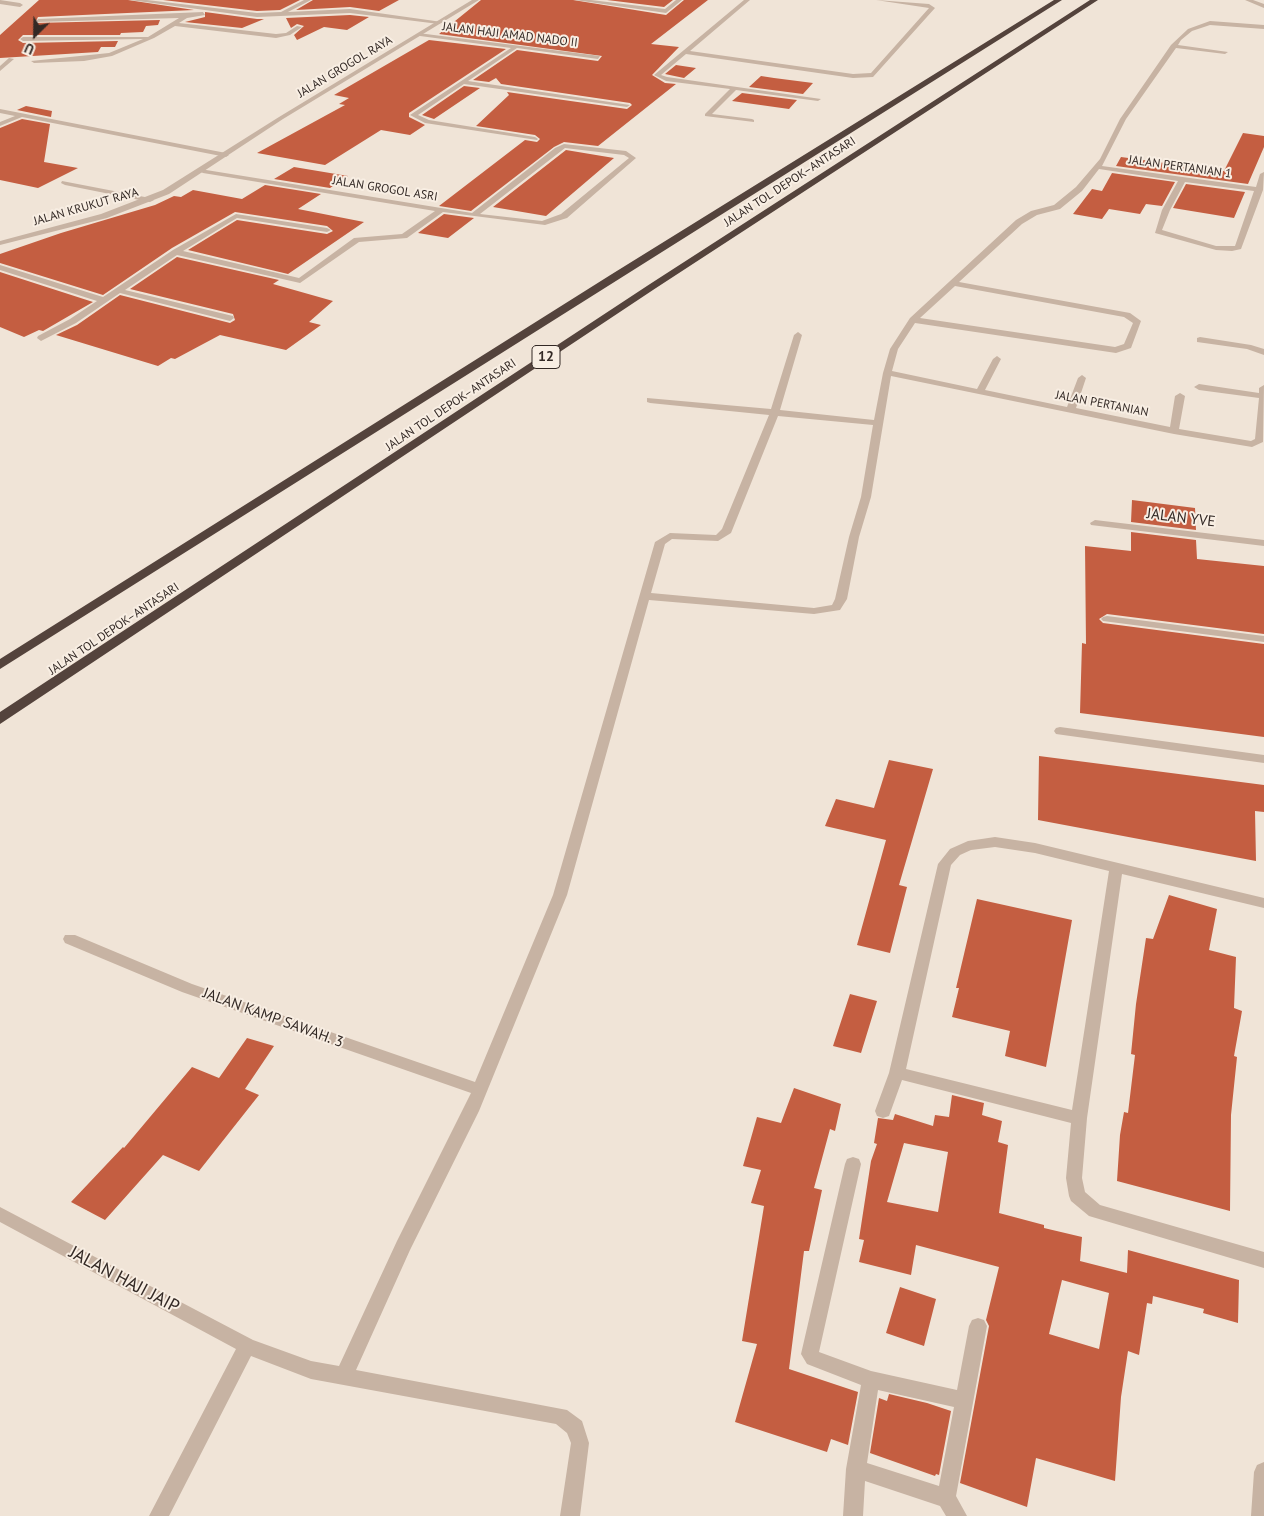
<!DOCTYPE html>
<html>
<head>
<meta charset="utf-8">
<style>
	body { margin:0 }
	#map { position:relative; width:1264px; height:1516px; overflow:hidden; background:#f0e4d7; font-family:"PT Sans",sans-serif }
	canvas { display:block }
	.north { position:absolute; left:10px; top:10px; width:50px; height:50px; -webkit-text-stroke:4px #f8eee3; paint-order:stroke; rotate:203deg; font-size:14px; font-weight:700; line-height:20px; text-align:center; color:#332925 }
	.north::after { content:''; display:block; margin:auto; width:18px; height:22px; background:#332925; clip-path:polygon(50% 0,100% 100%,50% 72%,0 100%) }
</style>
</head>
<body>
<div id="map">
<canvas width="1264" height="1516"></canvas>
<div class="north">U</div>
</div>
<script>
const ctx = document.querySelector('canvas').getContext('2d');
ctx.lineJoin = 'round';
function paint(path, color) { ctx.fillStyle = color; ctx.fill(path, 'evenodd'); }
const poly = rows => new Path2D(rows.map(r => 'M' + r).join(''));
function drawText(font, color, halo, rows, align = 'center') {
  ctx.font = font + ' "PT Sans",sans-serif'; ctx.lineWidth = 4; ctx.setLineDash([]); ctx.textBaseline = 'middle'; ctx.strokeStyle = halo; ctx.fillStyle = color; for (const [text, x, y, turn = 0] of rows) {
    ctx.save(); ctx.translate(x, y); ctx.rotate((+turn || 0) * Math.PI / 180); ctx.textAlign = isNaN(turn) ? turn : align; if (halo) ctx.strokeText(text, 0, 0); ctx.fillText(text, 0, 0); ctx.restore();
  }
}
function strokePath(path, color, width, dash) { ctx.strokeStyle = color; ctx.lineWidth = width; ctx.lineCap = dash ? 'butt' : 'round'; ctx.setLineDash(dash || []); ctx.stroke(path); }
paint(poly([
	[39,0,128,0,194,10,38,17,35,23,160,20,158,25,146,26,143,32,121,33,120,35,23,35,18,40,23,43,118,41,115,47,101,47,98,52,0,58,0,35],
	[163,0,300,0,280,10,257,11],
	[313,0,399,0,379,11,350,7,296,10],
	[481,0,573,0,666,15,684,0,708,0,651,44,679,47,652,75,665,83,676,84,598,146,564,142,554,147,471,211,439,206,525,140,537,142,540,139,535,135,476,126,509,95,507,92,627,109,632,105,630,103,501,84,496,78,489,82,473,80,517,50,598,61,602,56,439,34],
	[607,0,673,0,664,7],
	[205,12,257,19,264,19,242,28,185,22,205,17],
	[350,15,369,17,347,30,324,27,297,40,294,35,304,26,297,24,291,28,286,18],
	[429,40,506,49,409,113,409,117,425,125,410,135,381,130,325,165,257,153,345,105,339,104,349,98,334,95],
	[676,65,696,68,684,78,665,74],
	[761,76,774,78,813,83,803,94,749,87],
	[464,86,480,88,434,119,422,115],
	[742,93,797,100,789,109,732,101],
	[26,106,52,111,51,117,17,110],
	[22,119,50,124,44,162,78,168,38,188,0,180,0,128],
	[1243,133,1264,136,1264,147,1248,184,1116,166,1121,157,1224,171],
	[566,150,614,158,546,216,493,207],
	[294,167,348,176,330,188,274,179],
	[1112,173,1175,182,1162,206,1146,204,1140,214,1109,209,1102,219,1073,214,1092,189,1102,191],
	[1186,184,1245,192,1234,218,1173,208],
	[265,185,321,194,298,209,364,222,288,274,188,250,237,220,327,234,333,231,327,226,235,212,172,248,103,295,0,263,0,254,61,233,155,205,174,196,181,197,193,190,242,199],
	[444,214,474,218,448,238,418,233],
	[177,257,279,280,273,284,333,301,309,322,321,325,286,350,220,335,175,359,171,358,158,366,56,335,77,325,120,295,230,323,235,320,233,314,130,289],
	[0,272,93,302,43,331,39,330,24,337,0,327],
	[1132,500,1195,508,1196,530,1131,522],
	[1131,532,1196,540,1197,559,1264,566,1264,634,1107,614,1099,619,1103,623,1264,644,1264,737,1080,713,1082,643,1086,644,1085,546,1131,551],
	[1039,756,1264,785,1264,812,1255,811,1256,861,1038,820],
	[889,760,933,769,899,885,907,887,890,953,857,945,886,840,825,826,836,799,874,808],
	[1169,895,1217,909,1209,950,1236,957,1234,1008,1242,1011,1234,1056,1237,1057,1231,1115,1230,1211,1117,1181,1120,1135,1124,1112,1128,1113,1135,1055,1131,1054,1136,1004,1146,938,1153,939],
	[977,899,1072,920,1046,1067,1005,1056,1010,1031,952,1017,959,988,956,988],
	[850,994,877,1001,861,1053,833,1046],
	[247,1038,274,1046,245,1089,259,1095,199,1171,163,1155,105,1220,71,1202,123,1147,124,1148,192,1067,219,1078],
	[794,1088,841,1104,835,1131,830,1129,814,1188,822,1190,809,1251,804,1251,789,1369,858,1392,848,1445,831,1439,827,1452,735,1422,757,1344,742,1341,764,1206,751,1203,761,1170,743,1166,757,1117,781,1123],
	[952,1095,984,1103,982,1115,1002,1121,998,1142,1008,1145,999,1213,1044,1225,1044,1228,1082,1237,1080,1261,1127,1273,1128,1250,1239,1280,1238,1323,1203,1313,1204,1309,1153,1296,1152,1304,1147,1303,1139,1355,1128,1351,1121,1397,1115,1481,1036,1458,1027,1507,960,1483,989,1326,986,1320,999,1267,916,1245,911,1275,859,1262,864,1240,859,1239,871,1161,877,1144,874,1143,878,1118,893,1120,895,1114,933,1126,935,1115,949,1117],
	[904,1143,948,1152,938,1212,887,1202],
	[1062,1280,1109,1293,1099,1349,1049,1334],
	[900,1287,936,1299,924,1346,886,1333],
	[889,1394,927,1403,951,1411,939,1475,936,1474,935,1476,870,1453,879,1398,887,1401]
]), '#c45e41');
paint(poly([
	[130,0,147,0,257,13,281,12,304,0,311,0,288,12,350,9,442,22,439,24,350,13,257,17,130,0],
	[203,12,205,15,187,18,179,23,276,34,286,33,297,26,302,27,290,35,276,38,175,26,154,38,112,56,84,61,34,63,31,61,109,53,143,39,23,41,20,39,23,37,148,37,179,18,36,22,38,19,203,12],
	[62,181,150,198,154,200,150,202,65,185,61,183,62,181]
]), '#c7b3a3');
paint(poly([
	[0,0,20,3,23,5,20,7,0,4,0,0],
	[575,0,591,0,665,9,676,0,682,0,666,13,575,0],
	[744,0,750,0,690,51,853,74,871,73,929,8,876,0,929,4,935,8,873,77,853,78,686,54,661,75,667,77,821,99,818,101,736,90,712,114,752,119,754,120,754,122,705,116,705,114,730,89,666,81,654,75,744,0],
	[1210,21,1264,25,1264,29,1210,25,1192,31,1181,40,1178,45,1228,52,1225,54,1176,48,1126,119,1102,166,1256,187,1260,174,1264,172,1263,190,1241,249,1232,251,1216,250,1155,233,1162,210,1178,181,1099,169,1082,191,1060,209,1037,215,1022,224,959,282,1130,313,1141,321,1131,348,1116,353,915,323,898,349,892,371,977,389,993,359,997,356,1001,359,985,390,1067,407,1078,378,1082,375,1086,378,1076,408,1170,427,1175,396,1180,393,1185,396,1179,429,1251,441,1255,439,1259,398,1199,390,1194,387,1199,384,1259,393,1259,388,1264,385,1263,442,1252,447,1174,434,891,376,871,497,859,537,847,599,840,610,814,614,649,600,567,895,479,1111,410,1250,356,1370,567,1410,582,1421,589,1443,580,1516,560,1516,571,1443,567,1433,556,1424,311,1379,251,1356,169,1516,149,1516,236,1349,0,1222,0,1207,253,1340,311,1361,339,1366,397,1241,471,1093,182,992,65,943,63,939,65,935,75,935,192,984,475,1082,553,895,655,542,670,533,716,535,722,529,769,415,650,403,647,402,647,398,771,409,794,335,798,332,802,335,780,410,874,420,883,373,890,349,910,318,1016,220,1031,211,1054,205,1076,187,1100,159,1120,119,1171,45,1188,29,1210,21],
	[1185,182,1254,191,1235,246,1216,246,1162,230,1170,210,1185,182],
	[955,286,1124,317,1133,323,1124,344,1115,347,920,318,955,286],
	[778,416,873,425,861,497,849,537,835,599,832,605,814,608,651,593,665,544,672,539,718,541,731,533,778,416],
	[418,33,600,56,598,59,517,48,468,81,630,105,627,107,464,84,418,115,429,120,535,137,538,139,537,140,425,123,410,115,511,48,420,36,418,33],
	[9,58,14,59,0,71,0,66,9,58],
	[0,109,226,153,229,155,226,157,22,117,0,126,0,122,15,116,0,113,0,109],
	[564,144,626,151,636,158,567,218,545,225,443,212,407,238,359,242,300,283,177,255,125,290,233,316,234,318,230,321,120,293,76,323,41,341,37,338,38,336,70,319,97,301,0,270,0,265,103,297,173,250,236,214,327,228,331,230,327,232,237,218,183,251,299,278,354,238,402,234,435,211,203,173,199,171,200,169,472,213,555,148,564,144],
	[565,148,624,155,629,158,561,214,542,221,480,214,565,148],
	[1200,337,1251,345,1264,349,1264,355,1247,349,1197,342,1197,338,1200,337],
	[1095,520,1264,540,1264,546,1091,525,1090,523,1095,520],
	[1107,616,1264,636,1264,642,1103,621,1101,619,1103,617,1107,616],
	[1060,727,1264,755,1264,763,1056,734,1054,731,1056,728,1060,727],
	[995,837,1035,843,1264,898,1264,908,1122,874,1087,1118,1082,1178,1085,1192,1100,1205,1264,1252,1264,1268,1089,1216,1071,1201,1069,1196,1066,1178,1071,1123,902,1080,889,1116,883,1118,877,1116,875,1111,889,1073,938,864,950,849,968,841,995,837],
	[995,847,1035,853,1109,871,1072,1110,906,1069,951,865,960,855,971,850,995,847],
	[853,1157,859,1159,861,1164,819,1352,871,1371,957,1390,969,1326,972,1320,978,1318,984,1320,987,1326,956,1496,967,1516,946,1516,940,1506,865,1481,863,1516,843,1516,846,1469,861,1385,807,1364,801,1354,845,1164,847,1159,853,1157],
	[878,1390,954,1407,939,1486,867,1463,878,1390],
	[1264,1462,1264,1516,1251,1516,1254,1472,1257,1465,1264,1462]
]), '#c7b3a3');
paint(poly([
	[472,0,479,0,283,119,169,194,107,218,0,245,0,241,101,214,163,190,279,117,472,0],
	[1245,0,1253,0,1264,4,1264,8,1245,0]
]), '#c7b3a3');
paint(poly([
	[1054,0,1062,0,0,669,0,659,612,274,1054,0],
	[1090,0,1098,0,656,288,0,724,0,712,650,284,1090,0]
]), '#54433c');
drawText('12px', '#332925', '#f8eee3', [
	["JALAN HAJI AMAD NADO II",510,35,7],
	["JALAN GROGOL RAYA",345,67,-31],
	["JALAN PERTANIAN 1",1180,167,8],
	["JALAN TOL DEPOK–ANTASARI",790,182,-33],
	["JALAN GROGOL ASRI",385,189,9],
	["JALAN KRUKUT RAYA",86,207,-16],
	["JALAN PERTANIAN",1102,404,11],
	["JALAN TOL DEPOK–ANTASARI",451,405,-34],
	["JALAN TOL DEPOK–ANTASARI",114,629,-34]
]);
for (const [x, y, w] of [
	[546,357,28]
]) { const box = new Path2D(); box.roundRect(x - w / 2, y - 11.5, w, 23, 4); ctx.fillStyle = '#f8eee3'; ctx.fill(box); strokePath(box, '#332925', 1); }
drawText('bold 14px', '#332925', null, [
	["12",546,357]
]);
drawText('15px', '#332925', '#f8eee3', [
	["JALAN YVE",1181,518,7],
	["JALAN KAMP SAWAH. 3",273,1018,20]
]);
drawText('18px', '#332925', '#f8eee3', [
	["JALAN HAJI JAIP",124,1280,28]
]);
</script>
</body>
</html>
